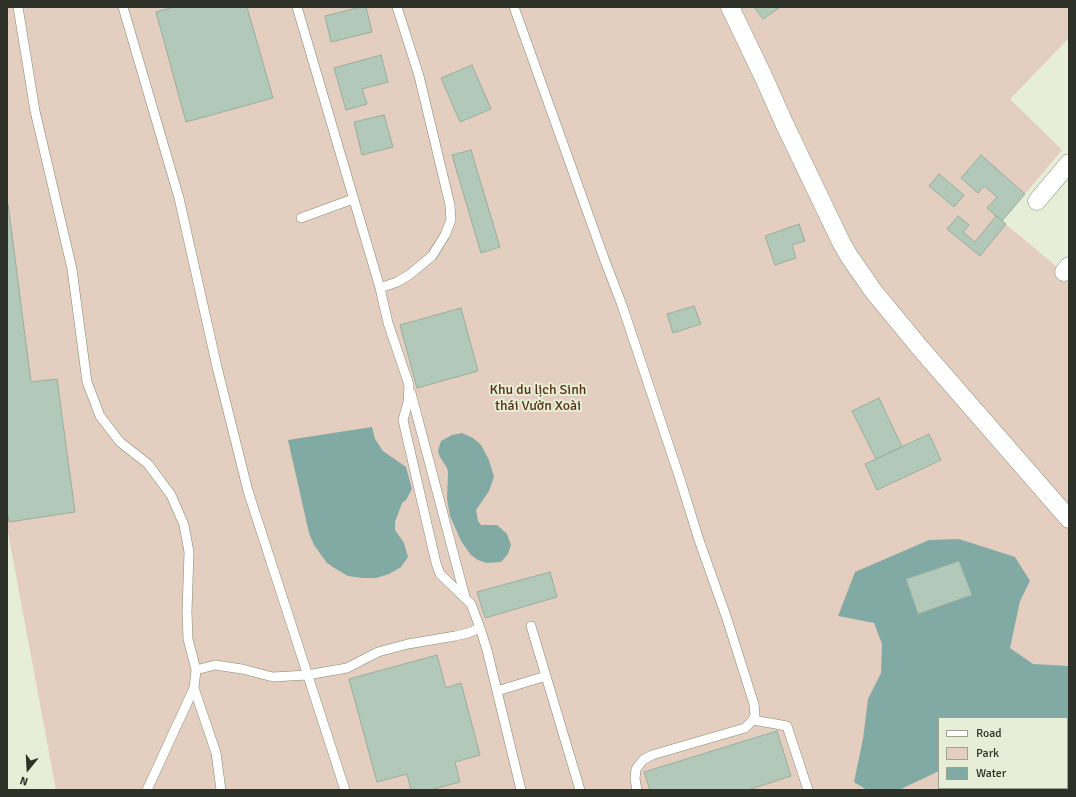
<!DOCTYPE html>
<html>
<head>
<meta charset="utf-8">
<style>
	body { margin:0 }
	#map { position:relative; width:1076px; height:797px; overflow:hidden; background:#e7eed7; font-family:Signika,sans-serif }
	canvas { display:block }
	.frame { position:absolute; inset:0; border:8px solid #2e3128; pointer-events:none }
	.legend { position:absolute; left:938px; top:717px; width:130px; height:72px; box-sizing:border-box; background:#e7eed7; border:1px solid #9da291; margin:0; padding:5px 7px; list-style:none; font-size:12px; color:#2e3128 }
	.legend li { display:flex; align-items:center; gap:8px; height:20px }
	.legend b { width:20px; border:1px solid #9da291 }
	.north { position:absolute; left:8px; top:749px; width:40px; height:40px; -webkit-text-stroke:3px #e7eed7; paint-order:stroke; rotate:198deg; font-size:11px; font-weight:700; line-height:16px; text-align:center; color:#2e3128 }
	.north::after { content:''; display:block; margin:auto; width:14px; height:18px; background:#2e3128; clip-path:polygon(50% 0,100% 100%,50% 72%,0 100%) }
</style>
</head>
<body>
<div id="map">
<canvas width="1076" height="797"></canvas>
<div class="frame"></div>
<ul class="legend">
<li><b style="height:5px;background:#fff"></b>Road</li>
<li><b style="height:11px;background:#e3cec0"></b>Park</li>
<li><b style="height:11px;background:#82aaa5"></b>Water</li>
</ul>
<div class="north">N</div>
</div>
<script>
const ctx = document.querySelector('canvas').getContext('2d');
ctx.lineJoin = 'round';
function paint(path, color) { ctx.fillStyle = color; ctx.fill(path, 'evenodd'); }
const poly = rows => new Path2D(rows.map(r => 'M' + r).join(''));
function strokePath(path, color, width, dash) { ctx.strokeStyle = color; ctx.lineWidth = width; ctx.lineCap = dash ? 'butt' : 'round'; ctx.setLineDash(dash || []); ctx.stroke(path); }
function drawText(font, color, halo, rows, align = 'center') {
  ctx.font = font + ' Signika,sans-serif'; ctx.lineWidth = 4; ctx.setLineDash([]); ctx.textBaseline = 'middle'; ctx.strokeStyle = halo; ctx.fillStyle = color; for (const [text, x, y, turn = 0] of rows) {
    ctx.save(); ctx.translate(x, y); ctx.rotate((+turn || 0) * Math.PI / 180); ctx.textAlign = isNaN(turn) ? turn : align; if (halo) ctx.strokeText(text, 0, 0); ctx.fillText(text, 0, 0); ctx.restore();
  }
}
paint(poly([
	[7,7,1069,7,1069,38,1010,99,1062,150,1002,221,1069,277,1069,790,56,790,7,527],
	[939,718,1067,718,1067,788,939,788]
]), '#e3cec0');
paint(poly([
	[372,427,375,439,383,451,406,467,412,489,406,500,402,503,395,522,395,530,404,543,408,557,401,567,389,574,376,578,362,578,348,576,336,569,327,563,314,545,309,533,288,440],
	[462,433,473,438,481,445,489,460,494,477,489,491,476,510,478,521,481,525,497,525,507,534,511,545,508,554,501,562,487,563,478,560,471,555,461,541,450,516,447,499,448,472,447,468,440,457,438,451,441,441,452,435],
	[959,539,1015,557,1030,581,1020,601,1010,648,1033,664,1069,666,1069,747,1067,748,1067,718,939,718,939,771,899,790,867,790,854,782,863,739,868,699,881,673,882,644,874,623,838,616,855,572,929,540]
]), '#82aaa5');
const building = poly([
	[174,7,247,7,273,98,186,122,156,12,174,7],
	[361,7,366,7,372,32,331,42,325,16,361,7],
	[754,7,780,7,763,19,754,7],
	[381,55,388,82,362,89,367,104,346,110,334,68,381,55],
	[472,65,491,109,460,122,441,78,472,65],
	[384,115,393,147,362,155,354,122,384,115],
	[471,150,500,247,481,253,452,155,471,150],
	[981,155,1025,194,1002,221,987,208,997,197,984,186,978,193,961,178,981,155],
	[939,174,964,195,954,207,929,186,939,174],
	[7,204,8,204,31,382,57,379,75,512,9,522,7,511,7,204],
	[958,216,969,225,963,232,975,242,996,216,1006,224,980,256,947,229,958,216],
	[799,224,805,241,792,245,796,258,775,265,765,236,799,224],
	[694,306,701,324,673,333,667,314,694,306],
	[461,308,478,371,417,388,400,325,461,308],
	[879,398,902,447,876,459,852,411,879,398],
	[929,434,941,460,877,490,865,464,929,434],
	[959,561,972,595,918,614,906,579,959,561],
	[550,572,557,597,485,618,477,592,550,572],
	[437,655,446,688,461,683,480,755,455,762,460,782,430,790,411,790,407,774,377,782,349,679,437,655],
	[777,731,791,776,748,790,650,790,644,772,777,731],
	[950,788,978,788,979,790,945,790,950,788]
]);
paint(building, '#b2c8b8');
strokePath(building, '#99af9f', 1);
const service = poly([
	[18,7,35,111,72,269,87,382,100,416,120,442,148,464,171,495,184,525,189,552,187,612,188,639,196,670,194,688,147,790],
	[123,7,179,198,217,367,248,491,345,790],
	[297,7,380,288],
	[397,7,419,76,450,205,451,220,445,235,432,256,409,275,397,282,380,288,388,323,409,385,408,402,403,420,436,563,440,574,471,604,480,628],
	[514,7,605,261,622,305,680,479,699,540,726,616,754,704,755,715,753,720,745,728,652,755,643,760,636,769,635,779,637,790],
	[301,218,353,199],
	[411,393,465,597],
	[531,626,580,790],
	[196,670,215,665,242,669,273,677,307,675,347,668,378,652,408,644,455,636,468,633,480,628,487,650,521,790],
	[194,688,216,753,221,790],
	[497,691,546,676],
	[753,720,787,726,808,790]
]);
const minor = poly([
	[730,7,764,78,784,123,842,244,849,256,874,292,921,349,1069,519],
	[1037,201,1069,163],
	[1064,272,1069,266]
]);
strokePath(service, '#848a75', 10);
strokePath(minor, '#848a75', 19);
strokePath(service, '#fff', 9);
strokePath(minor, '#fff', 18);
drawText('14px', '#593110', '#e7eed7', [
	["Khu du lịch Sinh",538,390],
	["thái Vườn Xoài",538,406]
]);
</script>
</body>
</html>
